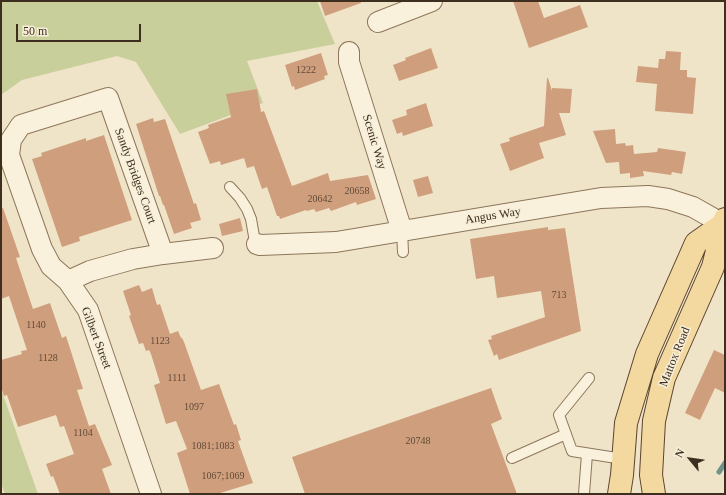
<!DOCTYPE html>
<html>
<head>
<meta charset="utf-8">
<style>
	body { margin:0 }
	#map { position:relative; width:726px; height:495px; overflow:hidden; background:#f0e4c8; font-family:"Times New Roman",serif }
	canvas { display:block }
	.frame { position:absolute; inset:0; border:2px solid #3d2e20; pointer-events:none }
	.north { position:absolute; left:670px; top:439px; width:40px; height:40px; -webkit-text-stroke:3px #f7eed8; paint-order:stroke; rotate:299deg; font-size:11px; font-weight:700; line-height:16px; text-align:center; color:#3d2e20 }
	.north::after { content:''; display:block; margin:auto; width:14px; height:18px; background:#3d2e20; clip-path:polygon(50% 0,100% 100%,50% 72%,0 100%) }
	.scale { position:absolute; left:16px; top:24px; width:125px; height:18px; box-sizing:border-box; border:2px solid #3d2e20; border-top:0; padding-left:5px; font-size:12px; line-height:14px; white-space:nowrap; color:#3d2e20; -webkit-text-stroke:3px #f7eed8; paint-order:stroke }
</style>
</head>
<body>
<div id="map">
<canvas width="726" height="495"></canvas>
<div class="frame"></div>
<div class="north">N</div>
<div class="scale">50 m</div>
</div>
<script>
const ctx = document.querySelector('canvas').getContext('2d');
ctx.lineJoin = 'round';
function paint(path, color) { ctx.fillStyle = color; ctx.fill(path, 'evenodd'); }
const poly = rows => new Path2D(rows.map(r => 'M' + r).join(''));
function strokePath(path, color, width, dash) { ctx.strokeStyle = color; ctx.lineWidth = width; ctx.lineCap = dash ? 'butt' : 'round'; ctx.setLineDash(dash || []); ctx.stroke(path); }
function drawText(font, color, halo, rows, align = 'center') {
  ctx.font = font + ' "Times New Roman",serif'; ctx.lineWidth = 3; ctx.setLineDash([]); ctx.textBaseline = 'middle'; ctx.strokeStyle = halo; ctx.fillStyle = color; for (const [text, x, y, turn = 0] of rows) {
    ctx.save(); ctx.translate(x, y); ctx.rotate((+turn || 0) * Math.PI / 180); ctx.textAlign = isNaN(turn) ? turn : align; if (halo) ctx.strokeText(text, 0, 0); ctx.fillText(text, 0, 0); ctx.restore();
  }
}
paint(poly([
	[1,1,317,1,335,44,247,61,263,103,180,134,136,62,117,56,22,80,1,95],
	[1,389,38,494,5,494,1,483]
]), '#c9cf9b');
strokePath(poly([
	[719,472,725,463]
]), '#6f938a', 5);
paint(poly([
	[320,1,361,1,361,3,325,16],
	[513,1,538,1,544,18,580,5,588,27,529,48],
	[431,48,438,68,399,81,393,65,406,60,405,58],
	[666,51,681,52,680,70,687,70,687,77,696,78,693,114,655,111,657,84,636,82,638,66,658,68,659,59,665,59],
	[321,53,328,75,324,76,325,79,295,90,294,86,292,87,285,65],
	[547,78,548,78,552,91,552,88,572,89,570,113,559,113,566,135,539,143,544,158,510,171,500,144,510,141,509,138,544,126],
	[257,89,261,112,264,111,292,186,328,173,330,181,368,175,376,199,357,205,356,202,331,211,329,208,316,212,314,209,307,211,306,210,280,219,279,216,277,216,267,187,262,189,254,166,247,168,244,158,221,165,220,161,210,164,198,132,209,128,208,125,231,117,226,94],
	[426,103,433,126,403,136,402,132,397,134,392,120,407,115,406,110],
	[153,118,154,122,165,119,194,204,196,203,201,220,190,223,192,228,174,234,164,205,163,205,160,196,159,196,136,124],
	[615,129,616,144,625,143,626,146,633,145,634,154,657,152,658,148,686,152,682,174,672,172,671,175,643,171,644,176,630,178,630,173,620,174,619,162,606,163,593,131],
	[104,135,132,220,79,237,80,241,62,247,32,159,42,156,41,153,86,138,86,141],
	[428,176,433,193,418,197,413,180],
	[3,208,20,257,16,258,33,309,50,303,62,338,66,336,83,389,77,390,89,426,95,424,112,465,102,469,111,494,60,494,53,476,51,477,46,464,74,454,64,426,60,427,56,415,18,427,7,395,4,396,1,387,1,360,22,354,21,351,27,350,9,296,1,299,1,209],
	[240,218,243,231,222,236,219,224],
	[548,227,548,230,565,228,581,331,499,360,497,354,494,356,488,340,492,339,491,336,545,317,541,291,497,298,494,276,476,279,470,239],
	[139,285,142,292,152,288,157,305,160,304,170,334,178,331,181,338,182,338,184,342,201,390,219,384,234,425,236,424,241,440,238,441,253,483,217,494,190,494,177,453,187,449,176,421,166,424,154,385,160,383,151,354,149,350,146,351,143,343,139,344,129,316,131,315,123,291],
	[714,350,725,355,725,393,715,388,700,420,685,413],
	[491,388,502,419,491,424,517,494,305,494,292,457]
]), '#cf9f7d');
const service = poly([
	[230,187,240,198,247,209,251,219,255,242,257,244],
	[402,231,403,252],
	[589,378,559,415,572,451,623,459],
	[512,458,566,434],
	[584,494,587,454]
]);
const minor = poly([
	[378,22,432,1],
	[349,52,349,62,402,231],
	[257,244,260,245,336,242,601,198,648,196,668,199,693,207,723,224],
	[68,281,90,271,133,259,163,254,213,248],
	[151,494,88,310,68,281,51,266,42,249,9,155,11,140,21,125,108,98,163,254]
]);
const primary = poly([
	[619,494,622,475,626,423,647,354,696,243,723,224],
	[654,494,651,475,654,421,660,395,664,378,713,267,725,219]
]);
strokePath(service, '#8d765c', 12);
strokePath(minor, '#8d765c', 22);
strokePath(primary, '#5b4430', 24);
strokePath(service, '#faf1dc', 10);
strokePath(minor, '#faf1dc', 20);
strokePath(primary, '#f3d9a0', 22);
drawText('10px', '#624a37', null, [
	["1222",306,70],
	["20658",357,191],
	["20642",320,199],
	["713",559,295],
	["1140",36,325],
	["1123",160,341],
	["1128",48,358],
	["1111",177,378],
	["1097",194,407],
	["1104",83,433],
	["20748",418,441],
	["1081;1083",213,446],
	["1067;1069",223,476]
]);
drawText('12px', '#3d2e20', '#f7eed8', [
	["Scenic Way",374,142,73],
	["Sandy Bridges Court",135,176,70],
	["Angus Way",493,216,-9],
	["Gilbert Street",96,338,69],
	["Mattox Road",675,357,-68]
]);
</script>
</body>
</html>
